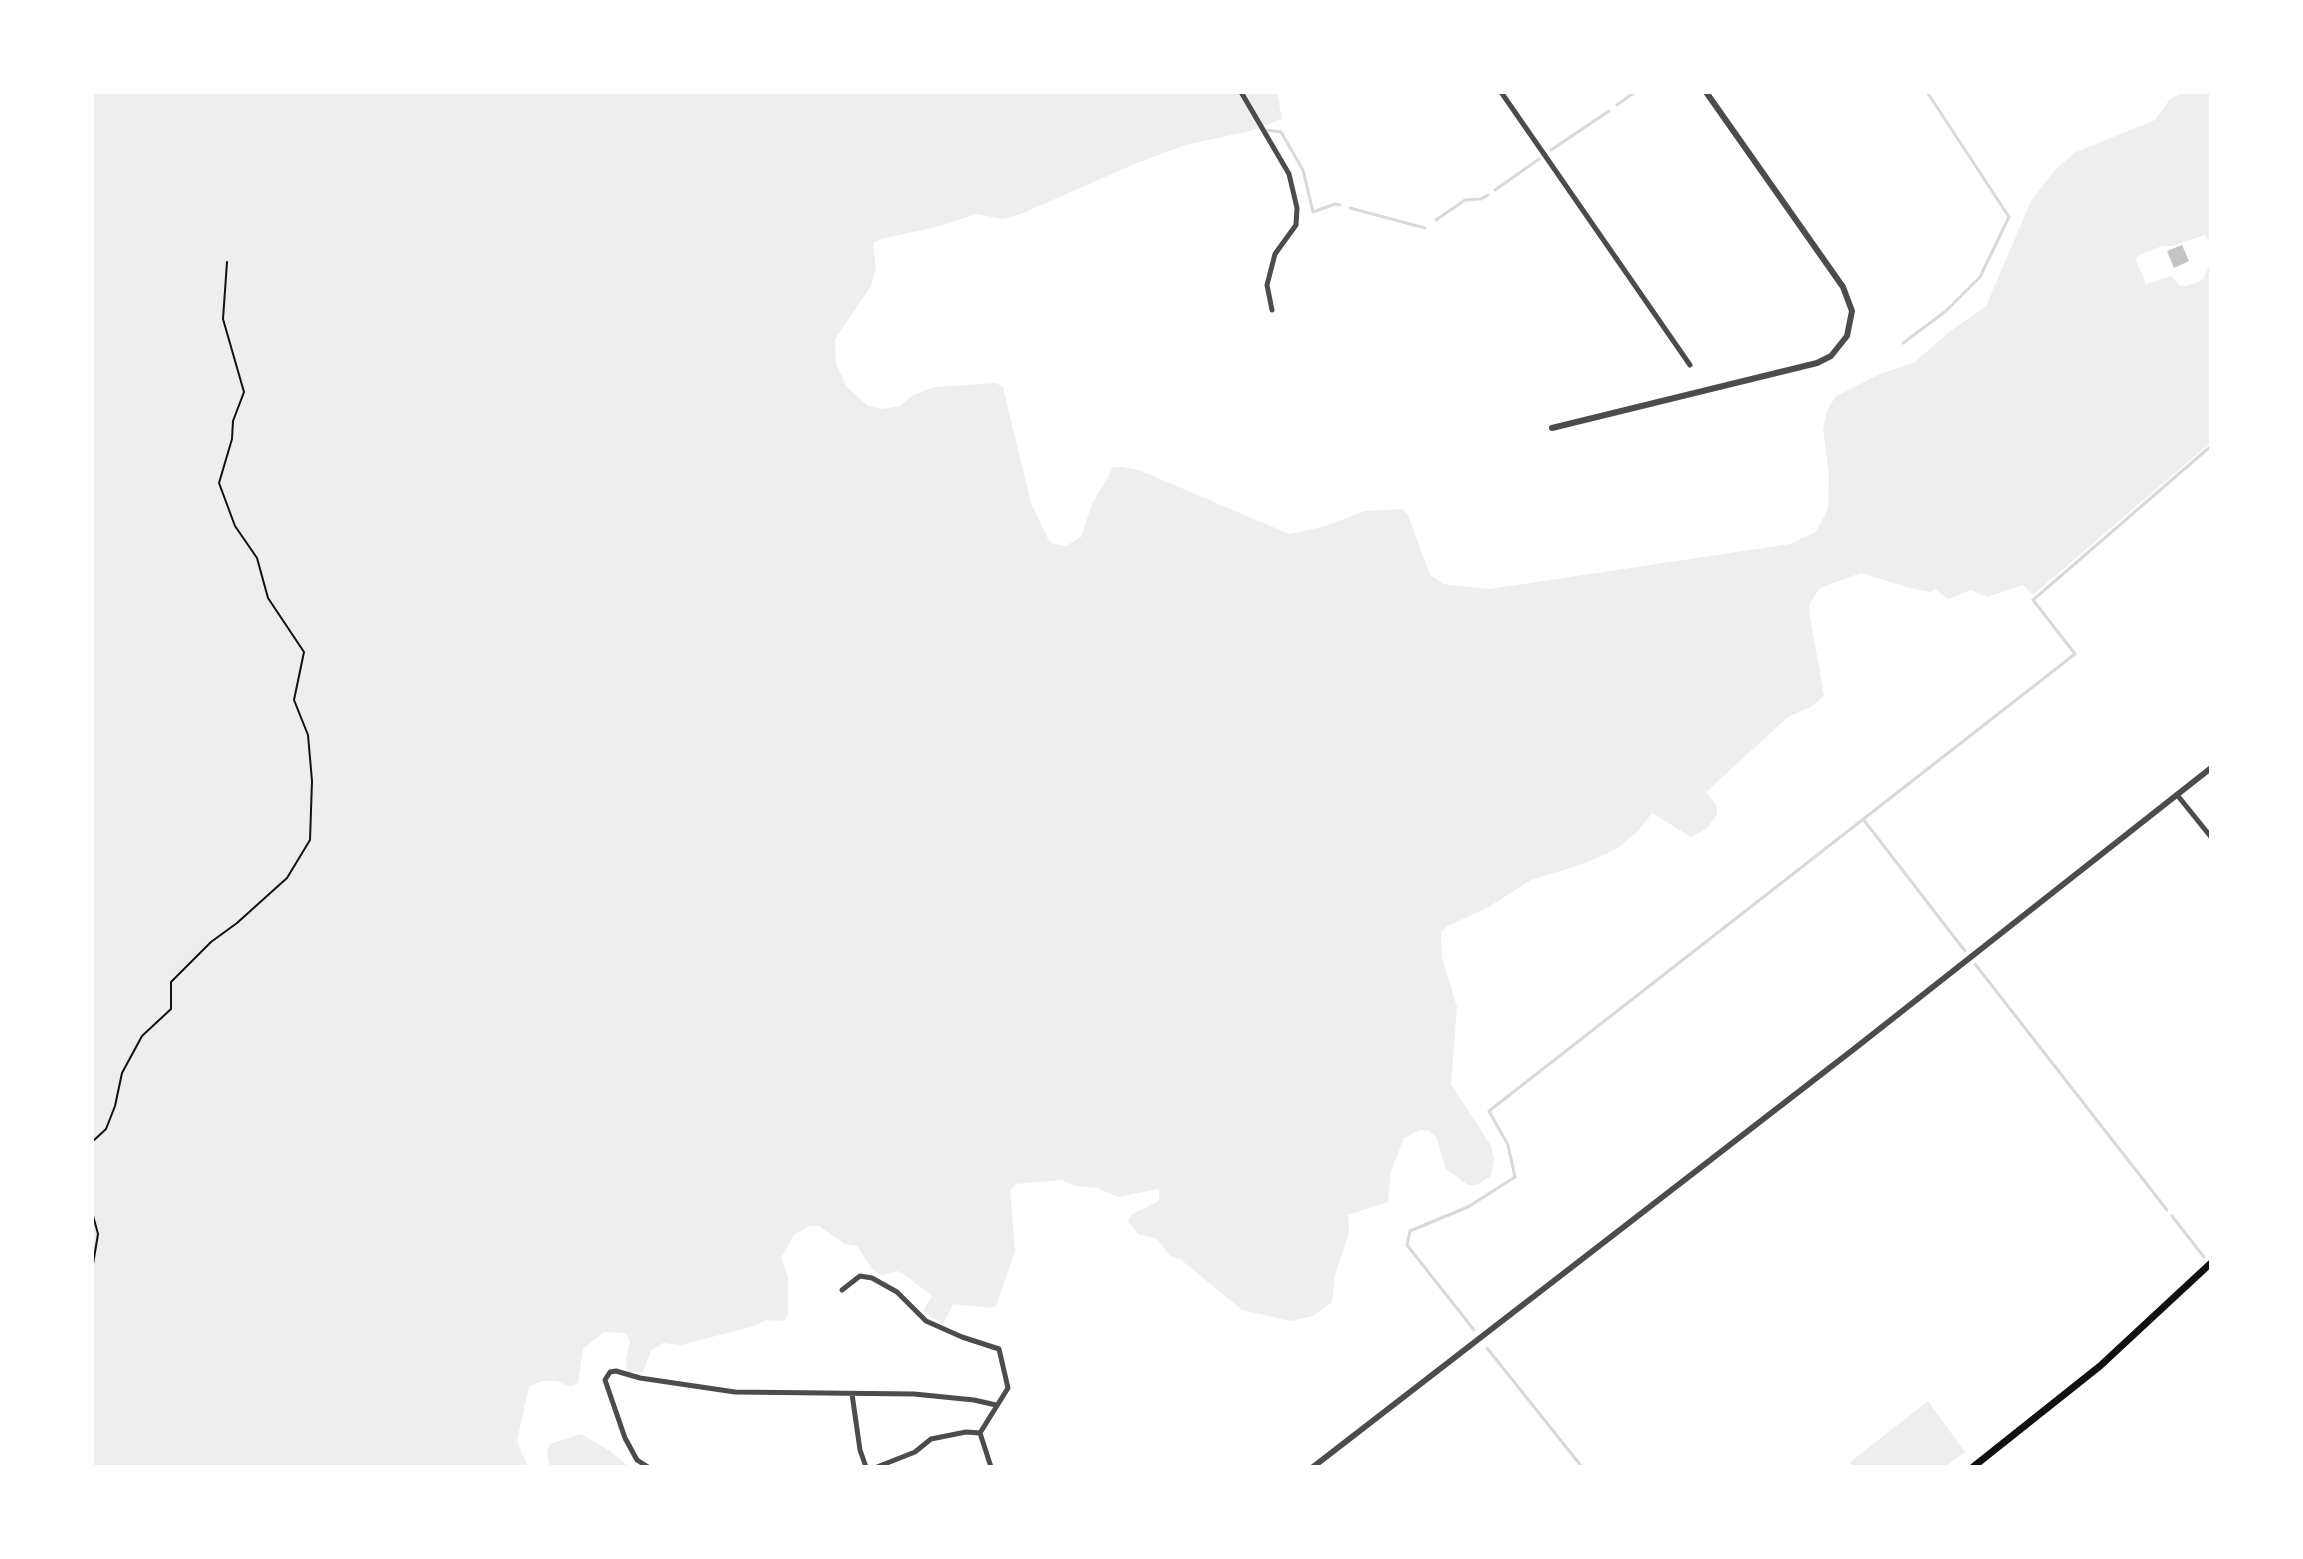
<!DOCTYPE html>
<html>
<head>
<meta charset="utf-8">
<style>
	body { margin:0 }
	#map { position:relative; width:2303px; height:1559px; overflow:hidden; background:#fff; font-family:Ubuntu,sans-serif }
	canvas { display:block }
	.frame { position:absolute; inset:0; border:94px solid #fff; pointer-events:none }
</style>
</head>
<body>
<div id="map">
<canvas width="2303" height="1559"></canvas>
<div class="frame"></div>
</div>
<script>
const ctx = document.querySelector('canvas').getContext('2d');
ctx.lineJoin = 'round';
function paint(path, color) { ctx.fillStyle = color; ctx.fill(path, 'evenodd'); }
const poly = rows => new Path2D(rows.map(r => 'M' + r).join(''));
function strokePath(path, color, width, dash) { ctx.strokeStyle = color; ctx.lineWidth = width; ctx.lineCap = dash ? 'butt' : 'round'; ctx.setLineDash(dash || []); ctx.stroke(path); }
paint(poly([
	[92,92,1277,92,1282,119,1250,131,1185,145,1137,163,1021,214,1003,219,976,214,940,226,881,239,873,243,876,269,871,286,835,339,836,364,847,387,867,405,882,409,900,406,913,395,934,387,996,383,1003,387,1031,503,1050,543,1066,546,1081,537,1092,504,1109,475,1113,467,1122,467,1139,470,1289,534,1323,527,1365,511,1402,509,1408,515,1430,575,1443,584,1490,589,1790,544,1816,532,1828,509,1829,474,1823,429,1827,411,1835,397,1880,374,1915,362,1949,332,1986,306,2031,201,2055,170,2074,153,2155,120,2170,99,2184,92,2211,92,2211,244,2205,235,2173,246,2162,246,2137,256,2136,260,2146,284,2171,276,2179,285,2185,286,2199,282,2205,276,2211,260,2211,442,2033,595,2023,585,1987,597,1971,590,1948,599,1935,589,1931,592,1913,589,1861,573,1820,588,1810,603,1809,611,1824,696,1811,707,1788,717,1706,792,1717,806,1717,815,1706,829,1691,837,1652,813,1639,830,1618,848,1583,864,1531,880,1487,908,1447,926,1441,932,1442,958,1457,1007,1451,1084,1491,1146,1494,1159,1491,1176,1477,1185,1468,1185,1446,1169,1436,1137,1429,1131,1420,1130,1404,1138,1391,1171,1388,1202,1348,1215,1349,1233,1335,1275,1332,1302,1313,1316,1291,1321,1242,1310,1180,1259,1171,1257,1157,1239,1138,1234,1128,1221,1132,1214,1159,1201,1159,1189,1118,1197,1097,1188,1075,1186,1063,1180,1016,1184,1010,1190,1015,1251,996,1306,992,1308,953,1304,943,1324,923,1311,932,1296,905,1275,897,1271,884,1275,879,1274,872,1269,857,1246,845,1244,819,1226,809,1226,794,1235,781,1258,788,1277,788,1313,784,1321,766,1320,754,1326,681,1345,663,1343,651,1351,643,1372,627,1372,626,1358,630,1341,626,1333,604,1332,583,1349,578,1383,570,1387,557,1381,543,1381,529,1386,517,1441,528,1467,92,1467],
	[1928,1401,1965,1452,1944,1467,1853,1467,1850,1462],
	[581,1434,610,1451,629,1467,550,1467,547,1450,550,1444]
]), '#eee');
strokePath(poly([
	[1617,105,1635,92],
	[1268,130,1281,132,1303,170,1313,212,1335,204,1340,205],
	[1551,150,1609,111],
	[1495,190,1539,159],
	[1350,208,1425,228],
	[1436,220,1465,200,1481,199,1488,195],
	[1903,343,1946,311,1980,277,2009,217,1927,92],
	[1863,819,1965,951],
	[1975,964,2167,1210],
	[2172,1216,2204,1257],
	[1474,1330,1407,1245,1410,1231,1468,1207,1515,1177,1508,1145,1489,1111,2075,654,2033,600,2211,446],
	[1487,1348,1582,1467]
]), '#d9d9d9', 3);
paint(poly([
	[2182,245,2189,261,2174,268,2167,251]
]), '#c4c4c4');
strokePath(poly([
	[92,1142,106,1129,115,1106,122,1073,142,1036,171,1009,171,982,211,942,237,923,287,878,310,840,312,781,308,735,294,700,304,652,268,598,257,558,235,526,219,483,232,439,233,421,244,392,223,319,227,262],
	[92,1212,98,1234,92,1270]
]), '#111', 2);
strokePath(poly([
	[1241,92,1289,174,1297,208,1296,225,1275,254,1267,285,1272,310],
	[1501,92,1690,365],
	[2178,796,2211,837],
	[842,1290,860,1276,872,1278,897,1292,926,1321,962,1337,999,1349,1008,1388,980,1433,991,1467],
	[852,1394,860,1450,866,1467],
	[648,1467,637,1460,625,1438,605,1380,610,1372,616,1371,640,1378,735,1392,914,1394,974,1400,996,1405],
	[877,1467,915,1452,931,1439,966,1432,980,1433]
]), '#4c4c4c', 5);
strokePath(poly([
	[1552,428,1817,363,1831,356,1847,336,1852,311,1843,287,1706,92],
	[1313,1467,1854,1049,2211,768]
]), '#4c4c4c', 6);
strokePath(poly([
	[1973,1467,2100,1366,2211,1263]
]), '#111', 7);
</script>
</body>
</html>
